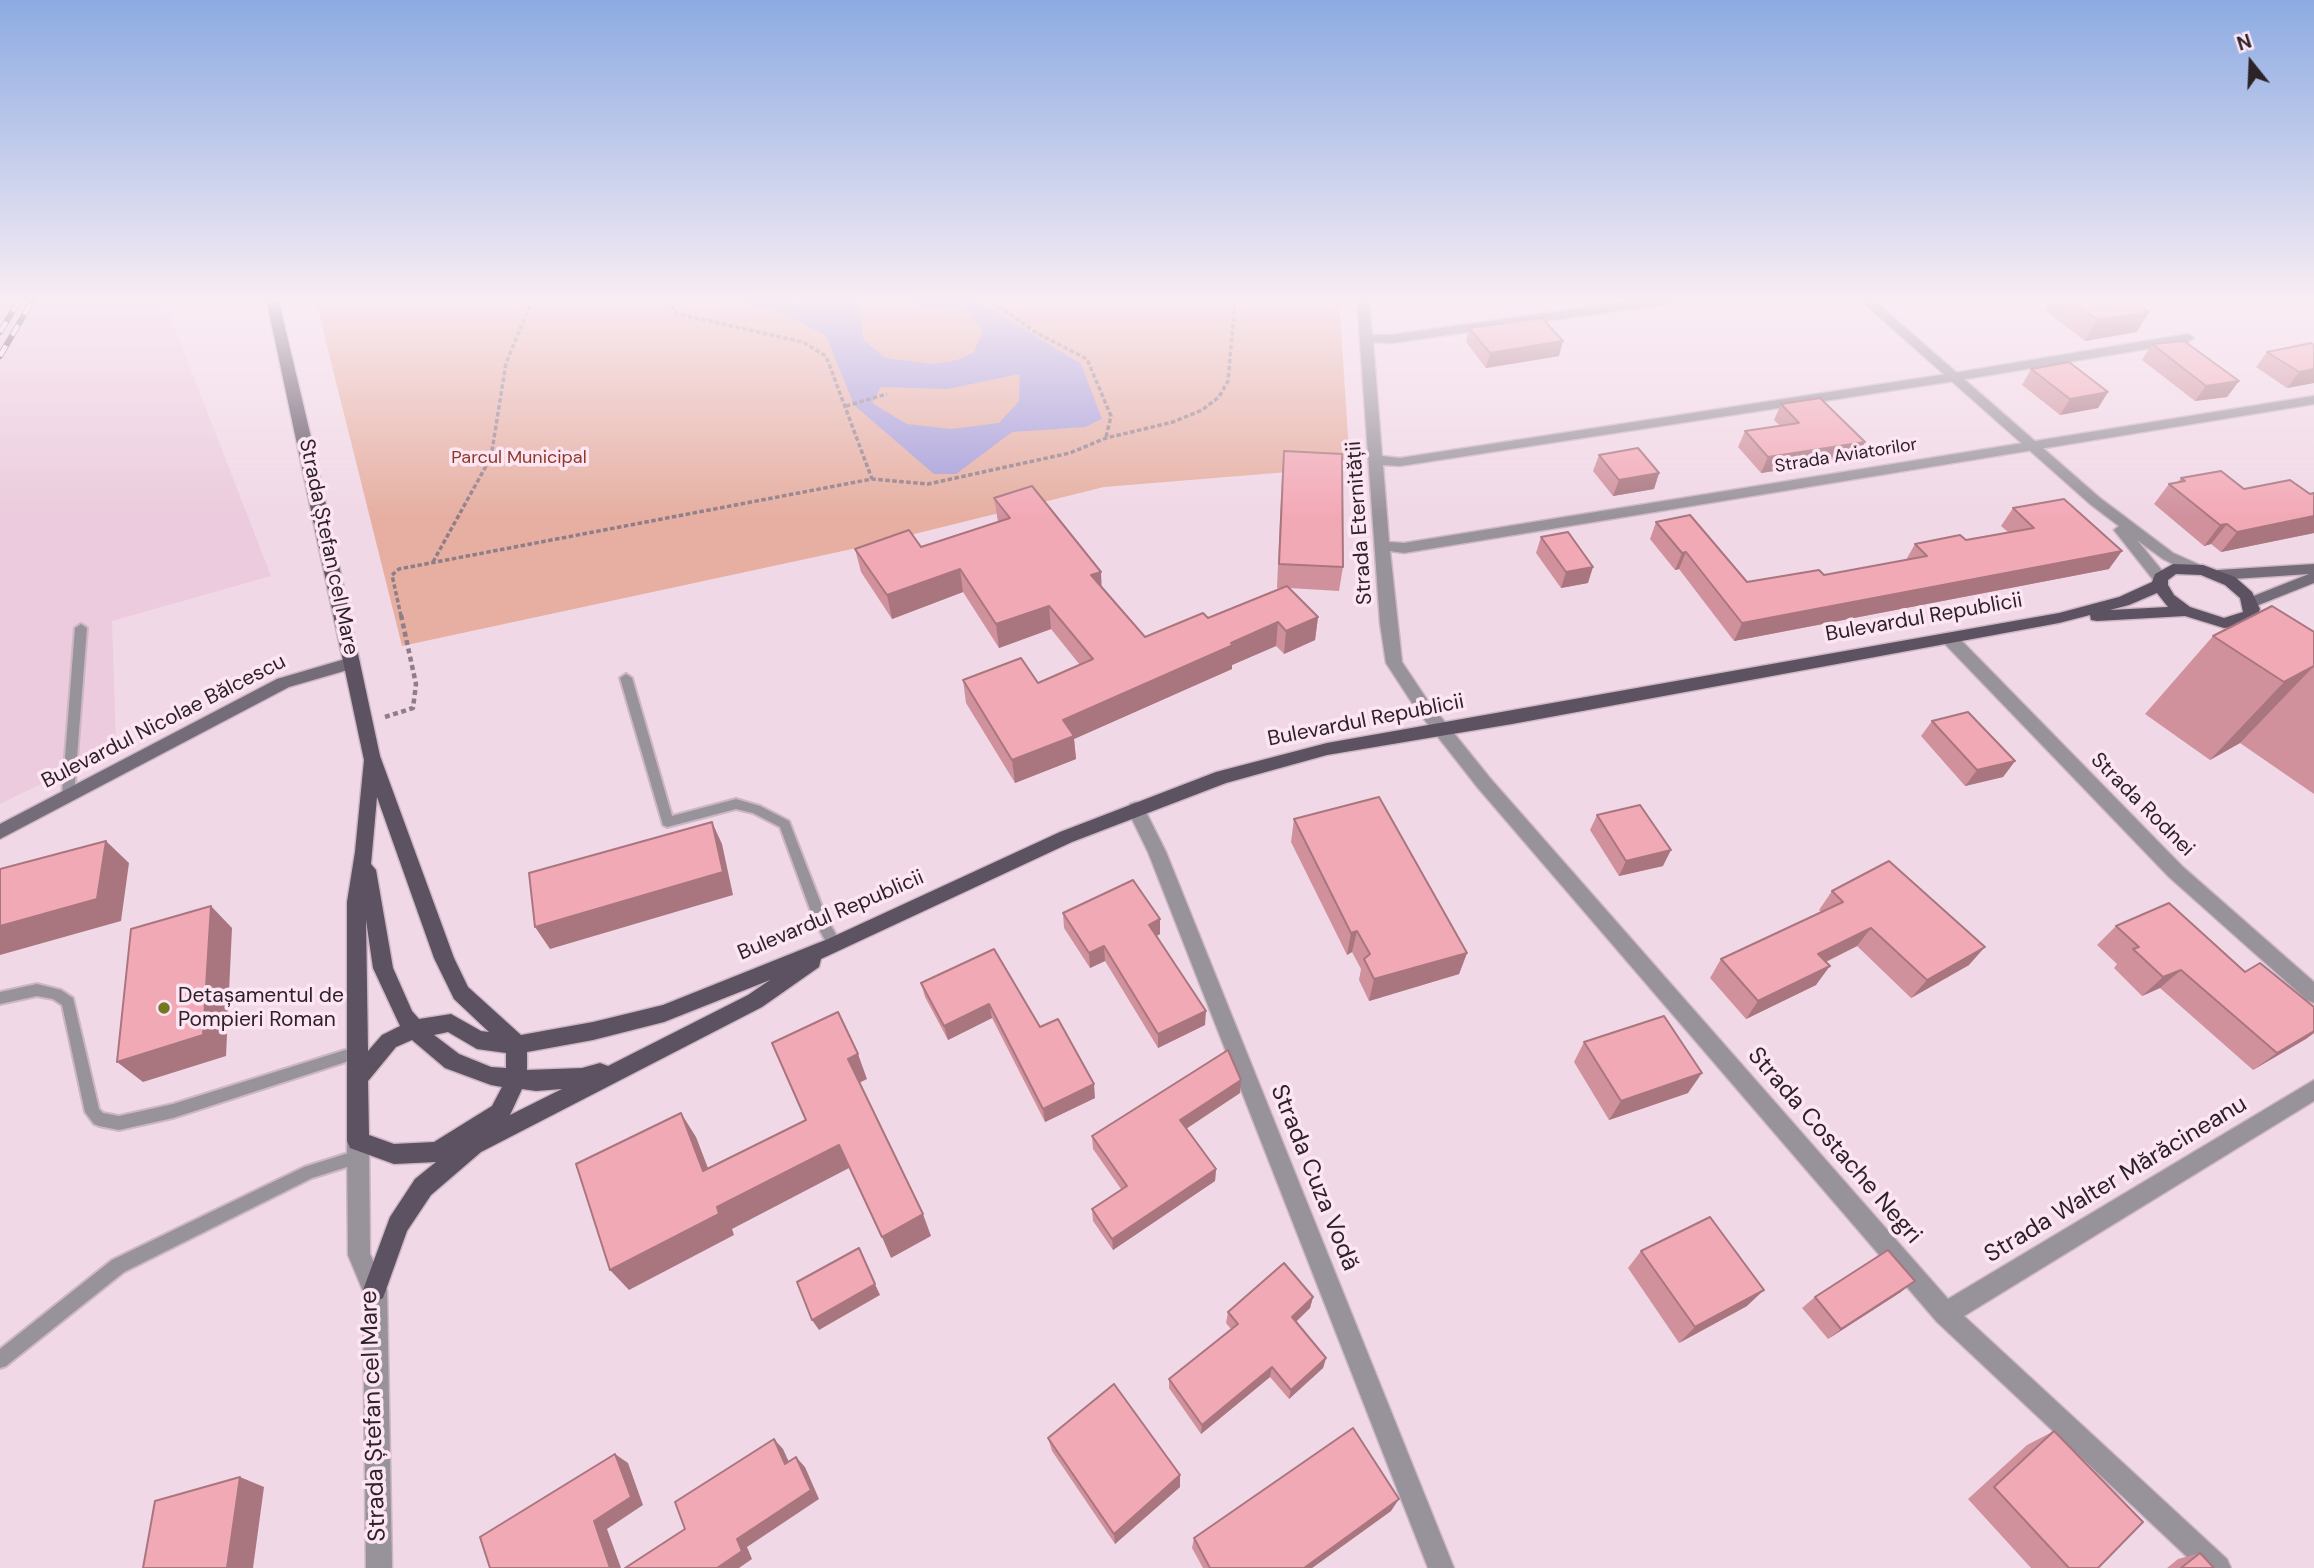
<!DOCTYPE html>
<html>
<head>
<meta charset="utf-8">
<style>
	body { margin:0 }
	#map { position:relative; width:2314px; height:1568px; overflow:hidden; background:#f1d8e6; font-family:"DM Sans",sans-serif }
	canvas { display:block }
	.north { position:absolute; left:2216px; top:28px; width:70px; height:70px; -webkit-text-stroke:5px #fee5f4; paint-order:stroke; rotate:342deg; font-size:19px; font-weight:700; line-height:28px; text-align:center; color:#2c2329 }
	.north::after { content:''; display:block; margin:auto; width:24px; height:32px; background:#2c2329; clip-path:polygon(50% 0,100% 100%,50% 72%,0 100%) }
</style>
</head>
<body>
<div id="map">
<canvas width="2314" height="1568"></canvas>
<div class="north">N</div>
</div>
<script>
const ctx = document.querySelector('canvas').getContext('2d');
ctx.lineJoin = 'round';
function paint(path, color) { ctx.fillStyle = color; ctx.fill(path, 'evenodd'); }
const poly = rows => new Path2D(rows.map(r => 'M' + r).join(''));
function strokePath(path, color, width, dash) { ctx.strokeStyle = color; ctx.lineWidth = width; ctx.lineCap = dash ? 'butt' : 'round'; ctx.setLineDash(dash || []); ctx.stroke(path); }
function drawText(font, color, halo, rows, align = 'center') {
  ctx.font = font + ' "DM Sans",sans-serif'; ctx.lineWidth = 7; ctx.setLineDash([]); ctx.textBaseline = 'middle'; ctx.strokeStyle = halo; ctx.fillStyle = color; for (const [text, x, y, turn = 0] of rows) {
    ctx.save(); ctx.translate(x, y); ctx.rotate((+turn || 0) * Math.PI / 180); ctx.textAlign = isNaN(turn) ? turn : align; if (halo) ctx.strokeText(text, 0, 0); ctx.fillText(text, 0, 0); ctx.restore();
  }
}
paint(poly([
	[0,298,163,298,271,576,112,621,116,747,0,804]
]), '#ebcbdd');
paint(poly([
	[315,298,1339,298,1350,467,1104,487,866,546,402,646]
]), '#e6afa1');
paint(poly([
	[728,298,777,298,799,303,806,298,859,298,863,339,885,358,933,364,957,360,974,352,983,331,968,311,918,305,904,298,973,298,1081,364,1102,419,1085,427,1012,432,956,474,934,474,854,405,826,336,782,312],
	[1020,374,1019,401,999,423,951,429,907,424,872,403,881,387,947,389]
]), '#a39dd9');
const service = poly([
	[81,624,87,628,74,796,72,799,68,801,64,799,62,796,75,628,81,624],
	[626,674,632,678,672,816,736,799,760,806,789,821,827,919,842,945,840,949,835,951,830,949,814,920,780,827,753,813,736,809,667,827,663,825,620,678,626,674],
	[37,984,61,990,73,998,99,1109,103,1113,119,1116,173,1104,358,1046,363,1047,365,1052,363,1057,358,1058,173,1118,119,1130,99,1126,94,1124,85,1112,62,1005,53,999,37,996,0,1004,0,992,37,984],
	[358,1150,363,1152,366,1157,363,1162,312,1178,124,1272,6,1366,0,1368,0,1349,112,1260,304,1167,358,1150]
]);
const minor = poly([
	[1357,298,1369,298,1372,335,1391,335,1654,298,1685,298,1679,302,1391,343,1373,342,1382,456,1400,458,1954,373,2188,334,2194,338,2188,342,1954,381,1400,466,1383,465,1389,542,1404,543,2314,396,2314,404,1404,553,1390,551,1402,662,1428,701,1490,778,1948,1299,2314,1080,2314,1101,1964,1316,2227,1559,2231,1568,2199,1568,1937,1322,1478,788,1416,709,1386,663,1380,623,1357,298],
	[1949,633,1955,634,2183,867,2314,982,2314,1003,2307,1000,2169,877,1943,642,1941,638,1943,634,1949,633],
	[1136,802,1142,804,1166,852,1454,1568,1428,1568,1148,852,1127,809,1130,804,1136,802]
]);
const tertiary = poly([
	[1858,298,1871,298,2100,498,2173,553,2200,565,2203,569,2200,573,2190,573,2163,559,2137,540,2168,578,2165,582,2155,582,2114,530,2119,526,2090,504,1858,298],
	[358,1131,366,1134,369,1141,370,1254,387,1290,392,1568,366,1568,363,1291,348,1255,347,1141,350,1134,358,1131]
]);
const secondary = poly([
	[2314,564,2314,583,2251,608,2246,607,2243,603,2246,599,2309,574,2218,580,2210,575,2218,570,2314,564],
	[352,657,358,659,360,663,358,667,289,687,0,839,0,824,277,679,352,657]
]);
const primary = poly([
	[266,298,278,298,315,454,380,756,454,958,468,987,521,1035,593,1022,663,1005,828,939,1060,832,1216,772,1327,743,2059,613,2119,597,2152,582,2155,574,2173,564,2203,565,2235,577,2252,592,2260,609,2256,619,2241,626,2224,628,2185,616,2097,621,2091,620,2090,615,2059,623,1512,724,1327,755,1226,783,1072,842,821,959,819,967,762,1007,481,1152,431,1195,407,1231,383,1298,375,1302,367,1298,363,1290,390,1217,415,1179,436,1162,394,1164,350,1148,347,1141,347,902,355,852,364,760,266,298],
	[2176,574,2201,575,2225,585,2240,598,2243,612,2224,618,2190,607,2174,595,2168,585,2168,580,2176,574],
	[2157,593,2168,607,2110,610,2129,605,2157,593],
	[377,797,434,958,454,999,489,1032,481,1031,451,1014,419,1019,412,1011,393,968,376,870,371,864,377,797],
	[366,920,373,968,400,1026,382,1035,368,1051,366,920],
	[770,980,748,995,608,1066,600,1063,582,1068,527,1070,527,1052,593,1040,664,1022,770,980],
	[448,1032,477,1049,506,1053,506,1068,491,1067,459,1054,434,1035,448,1032],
	[412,1040,445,1068,491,1085,502,1087,492,1106,434,1142,394,1144,369,1135,368,1081,396,1047,412,1040],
	[522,1089,536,1091,562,1089,510,1115,522,1089]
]);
strokePath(service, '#ceb7c4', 4);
strokePath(minor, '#ceb7c4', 3);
strokePath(tertiary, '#ceb7c4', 3);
strokePath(secondary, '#ceb7c4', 3);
strokePath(primary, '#ceb7c4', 3);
strokePath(poly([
	[673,298,673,309,678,314,803,342,826,356,872,479],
	[987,298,1035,332,1087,359,1111,416,1106,437],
	[846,406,887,394],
	[433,562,491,457,506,363,533,298],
	[401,616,392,575,399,569,872,479,928,484,1070,453,1106,438,1173,422,1202,410,1219,397,1228,381,1235,302,1240,298]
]), '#8f7e88', 3.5, [4.5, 2.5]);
strokePath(poly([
	[385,717,413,708,416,684,401,615]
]), '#8f7e88', 4.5, [5, 3.5]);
paint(service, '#98929b');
paint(minor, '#98929b');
paint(tertiary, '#98929b');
paint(secondary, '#756c7a');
paint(primary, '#5d5262');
const rail = poly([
	[0,332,21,298],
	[0,356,34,298]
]);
strokePath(rail, '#42373e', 6);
strokePath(rail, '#fee5f4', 4.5, [12]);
paint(poly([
	[2042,298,2129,298,2137,332,2085,341,2045,310,2049,303],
	[1469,328,1559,356,1486,368,1466,342],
	[2152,344,2239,381,2227,397,2195,401,2142,360],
	[2267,352,2314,383,2287,388,2256,367],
	[2031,369,2108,392,2098,408,2060,415,2022,385],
	[1781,404,1857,458,1761,473,1738,447,1745,431,1780,426,1774,420],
	[1284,451,1343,567,1339,591,1289,588,1318,617,1315,640,1284,654,1276,646,1232,665,1232,669,1074,739,1076,759,1015,783,966,703,963,680,1038,683,1080,665,1051,629,999,648,963,592,892,619,861,572,855,549,921,547,998,522,994,498,1101,572,1101,587,1145,637,1208,618,1281,588,1277,588,1282,475],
	[1599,455,1659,473,1654,489,1613,496,1593,471],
	[2181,478,2244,489,2310,494,2314,493,2314,533,2221,552,2211,544,2204,546,2154,504,2169,484,2178,482],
	[2013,508,2109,569,1734,641,1679,569,1675,570,1650,539,1656,522,1747,582,1824,575,1906,560,1915,544,1966,540,2008,532,2001,526],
	[1541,537,1588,583,1561,588,1536,553],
	[2314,632,2314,794,2240,743,2210,760,2145,714,2213,636],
	[1932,721,2015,761,2003,777,1965,786,1921,736],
	[1597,815,1663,866,1619,876,1590,830],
	[1294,819,1467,953,1459,974,1369,1001,1359,980,1361,969,1352,952,1347,955,1291,842],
	[1832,891,1969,965,1911,998,1857,946,1826,962,1816,985,1746,1019,1710,978,1721,959,1821,912,1819,910],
	[1063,913,1160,919,1160,934,1157,936,1205,1025,1158,1048,1105,961,1090,968,1064,928],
	[2116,926,2245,972,2314,1007,2314,1033,2253,1070,2160,988,2142,996,2114,968,2117,964,2097,945],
	[994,949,1040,1027,1095,1098,1045,1122,992,1018,948,1040,925,997,921,983],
	[1584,1042,1688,1093,1609,1120,1574,1062],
	[1240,1093,1186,1128,1216,1169,1215,1181,1113,1250,1093,1221,1092,1209,1121,1189,1093,1149,1092,1136],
	[1641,1251,1747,1306,1679,1343,1628,1268],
	[1901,1292,1828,1339,1802,1308,1815,1297],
	[1313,1297,1310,1308,1296,1322,1326,1358,1323,1368,1289,1399,1270,1377,1201,1434,1169,1388,1169,1379,1231,1329,1226,1323,1228,1312],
	[2054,1431,2098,1568,2031,1568,1968,1499,2027,1445],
	[1048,1438,1180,1487,1115,1544,1052,1451],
	[1391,1511,1312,1568,1203,1568,1192,1548,1194,1538],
	[2200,1553,2214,1568,2167,1568,2178,1559]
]), '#d0919d');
paint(poly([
	[2149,312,2137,332,2085,341,2098,320],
	[1563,341,1559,356,1486,368,1490,353],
	[2314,369,2314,383,2287,388,2299,372],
	[2239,381,2227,397,2195,401,2206,386],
	[2108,392,2098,408,2060,415,2070,399],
	[1865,442,1857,458,1761,473,1768,457],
	[1659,473,1654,489,1613,496,1619,480],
	[2314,516,2314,533,2221,552,2237,532],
	[2227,524,2211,544,2204,546,2220,525],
	[2122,551,2109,569,1734,641,1742,623],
	[1686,552,1679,569,1675,570,1682,553],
	[1593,567,1588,583,1561,588,1566,572],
	[960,569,963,592,892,619,887,595],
	[1101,572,1102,595,1091,575],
	[1049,606,1051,629,999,648,996,624],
	[1318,617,1315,640,1284,654,1286,631],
	[1278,622,1276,646,1232,665,1232,669,1074,739,1076,759,1015,783,1012,760,1063,720],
	[2314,666,2240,743,2210,760,2284,682],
	[2015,761,2003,777,1965,786,1977,770],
	[712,822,722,844,733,895,550,949,535,927],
	[106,841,129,863,121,921,0,955,0,926],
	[1671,850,1663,866,1619,876,1626,861],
	[211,906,232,928,226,1056,143,1082,117,1062],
	[1160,919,1160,934,1149,939,1149,925],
	[1871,928,1857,946,1805,972,1818,954],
	[1357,931,1352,952,1347,955,1351,933],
	[1104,946,1105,961,1090,968,1089,953],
	[1985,947,1969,965,1911,998,1927,980],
	[1467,953,1459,974,1369,1001,1374,979],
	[1830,966,1816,985,1746,1019,1758,1001],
	[2181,970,2160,988,2142,996,2163,977],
	[989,1004,992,1018,948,1040,944,1026],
	[1206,1011,1205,1025,1158,1048,1158,1034],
	[2314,1031,2314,1033,2306,1039,2253,1070,2277,1053],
	[858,1054,867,1079,857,1084,848,1059],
	[1702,1073,1688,1093,1609,1120,1621,1101],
	[1241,1080,1240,1093,1180,1133,1180,1120],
	[1094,1084,1095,1098,1045,1122,1043,1109],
	[681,1113,696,1137,718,1194,703,1171],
	[839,1145,849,1168,732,1229,734,1235,629,1290,610,1270,717,1207],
	[1216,1169,1215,1181,1113,1250,1112,1239],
	[923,1214,931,1236,891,1258,882,1237],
	[864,1260,880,1295,819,1330,812,1320],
	[1915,1281,1901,1292,1828,1339,1841,1329],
	[1764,1290,1747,1306,1679,1343,1695,1327],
	[1313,1297,1310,1308,1289,1328,1292,1317],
	[1326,1358,1323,1368,1289,1399,1291,1390],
	[1272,1367,1270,1377,1201,1434,1202,1425],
	[774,1439,783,1449,794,1473,785,1464],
	[615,1454,628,1463,643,1505,607,1529,621,1568,610,1568,594,1521],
	[796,1457,805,1467,819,1499,747,1547,752,1559,739,1568,717,1568],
	[1180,1475,1180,1487,1115,1544,1114,1534],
	[240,1477,264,1487,253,1568,227,1568],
	[1399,1499,1391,1511,1312,1568,1304,1568]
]), '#a9767f');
const building = poly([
	[2067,298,2129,298,2149,312,2098,320,2067,298],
	[1542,318,1563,341,1490,353,1469,328,1542,318],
	[2184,341,2239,381,2206,386,2152,344,2184,341],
	[2311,343,2314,345,2314,369,2299,372,2267,352,2311,343],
	[2069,362,2108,392,2070,399,2031,369,2069,362],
	[1820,398,1865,442,1768,457,1745,431,1799,423,1781,404,1820,398],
	[1638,448,1659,473,1619,480,1599,455,1638,448],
	[1284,451,1342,454,1343,567,1279,564,1284,451],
	[2221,471,2244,489,2290,480,2310,494,2314,493,2314,516,2237,532,2227,524,2220,525,2169,484,2185,481,2181,478,2221,471],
	[1032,486,1101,572,1091,575,1145,637,1203,613,1208,618,1287,586,1318,617,1286,631,1278,622,1231,643,1233,645,1063,720,1074,736,1012,760,963,680,1021,658,1038,683,1093,659,1049,606,996,624,960,569,887,595,855,549,909,530,921,547,1010,518,994,498,1032,486],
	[2064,499,2122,551,1742,623,1686,552,1682,553,1656,522,1690,515,1747,582,1819,570,1824,575,1927,556,1915,544,1960,535,1966,540,2034,528,2013,508,2064,499],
	[1568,532,1593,567,1566,572,1541,537,1568,532],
	[2272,606,2314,632,2314,666,2284,682,2213,636,2272,606],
	[1968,712,2015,761,1977,770,1932,721,1968,712],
	[1379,797,1467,953,1374,979,1364,959,1370,954,1357,931,1351,933,1294,819,1379,797],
	[1640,805,1671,850,1626,861,1597,815,1640,805],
	[712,822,723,872,535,927,529,873,712,822],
	[106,841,97,899,0,926,0,869,106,841],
	[1889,861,1985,947,1927,980,1871,928,1818,954,1830,966,1758,1001,1721,959,1843,902,1832,891,1889,861],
	[1133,880,1160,919,1149,925,1206,1011,1158,1034,1104,946,1089,953,1063,913,1133,880],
	[2169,903,2245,972,2260,963,2314,1007,2314,1031,2277,1053,2181,970,2163,977,2133,949,2139,947,2116,926,2169,903],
	[211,906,203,1035,117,1062,131,929,211,906],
	[994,949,1040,1027,1058,1019,1094,1084,1043,1109,989,1004,944,1026,921,983,994,949],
	[838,1012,858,1054,848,1059,923,1214,882,1237,839,1145,717,1207,719,1214,610,1270,576,1164,681,1113,703,1171,806,1120,772,1043,838,1012],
	[1664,1016,1702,1073,1621,1101,1584,1042,1664,1016],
	[1228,1050,1241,1080,1180,1120,1216,1169,1112,1239,1092,1209,1127,1186,1092,1136,1228,1050],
	[1710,1217,1764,1290,1695,1327,1641,1251,1710,1217],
	[859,1248,875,1284,812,1320,797,1282,859,1248],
	[1888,1250,1915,1281,1841,1329,1815,1297,1888,1250],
	[1284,1263,1313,1297,1292,1317,1326,1358,1291,1390,1272,1367,1202,1425,1169,1379,1238,1324,1228,1312,1284,1263],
	[1114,1384,1180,1475,1114,1534,1048,1438,1114,1384],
	[1353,1428,1399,1499,1304,1568,1210,1568,1194,1538,1353,1428],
	[2054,1431,2143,1522,2098,1568,2069,1568,1994,1487,2054,1431],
	[774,1439,785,1464,796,1457,811,1490,737,1539,742,1551,717,1568,625,1568,685,1529,675,1502,774,1439],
	[615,1454,631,1497,594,1521,610,1568,490,1568,480,1537,615,1454],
	[240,1477,227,1568,143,1568,155,1501,240,1477],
	[2200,1553,2214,1568,2181,1568,2200,1553]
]);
paint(building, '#f2a9b6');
strokePath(building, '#a9767f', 2);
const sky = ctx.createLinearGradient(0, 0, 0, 517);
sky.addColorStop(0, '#8cabe2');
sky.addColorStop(0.58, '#f9edf4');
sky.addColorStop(1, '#f9edf400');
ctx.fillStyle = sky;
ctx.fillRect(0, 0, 2314, 517);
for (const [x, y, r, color] of [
	[164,1008,7,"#727822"]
]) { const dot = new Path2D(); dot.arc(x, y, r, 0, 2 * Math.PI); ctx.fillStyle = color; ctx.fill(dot); strokePath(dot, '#fee5f4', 2.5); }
drawText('18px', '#2c2329', '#fee5f4', [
	["Strada Aviatorilor",1846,456,-9]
]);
drawText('18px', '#8b3926', '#fee5f4', [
	["Parcul Municipal",519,458]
]);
drawText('21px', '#2c2329', '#fee5f4', [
	["Strada Eternității",1360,523,-94],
	["Strada Ștefan cel Mare",328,547,78],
	["Bulevardul Republicii",1924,618,-10],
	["Bulevardul Republicii",1366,721,-11],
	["Bulevardul Nicolae Bălcescu",164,722,-27],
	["Strada Rodnei",2142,805,45],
	["Bulevardul Republicii",831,916,-23]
]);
drawText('21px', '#2c2329', '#fee5f4', [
	["Detașamentul de",178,996],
	["Pompieri Roman",178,1020]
], 'left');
drawText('24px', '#2c2329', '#fee5f4', [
	["Strada Costache Negri",1834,1146,49],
	["Strada Cuza Vodă",1314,1178,68],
	["Strada Walter Mărăcineanu",2116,1180,-31],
	["Strada Ștefan cel Mare",374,1416,-92]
]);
</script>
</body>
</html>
